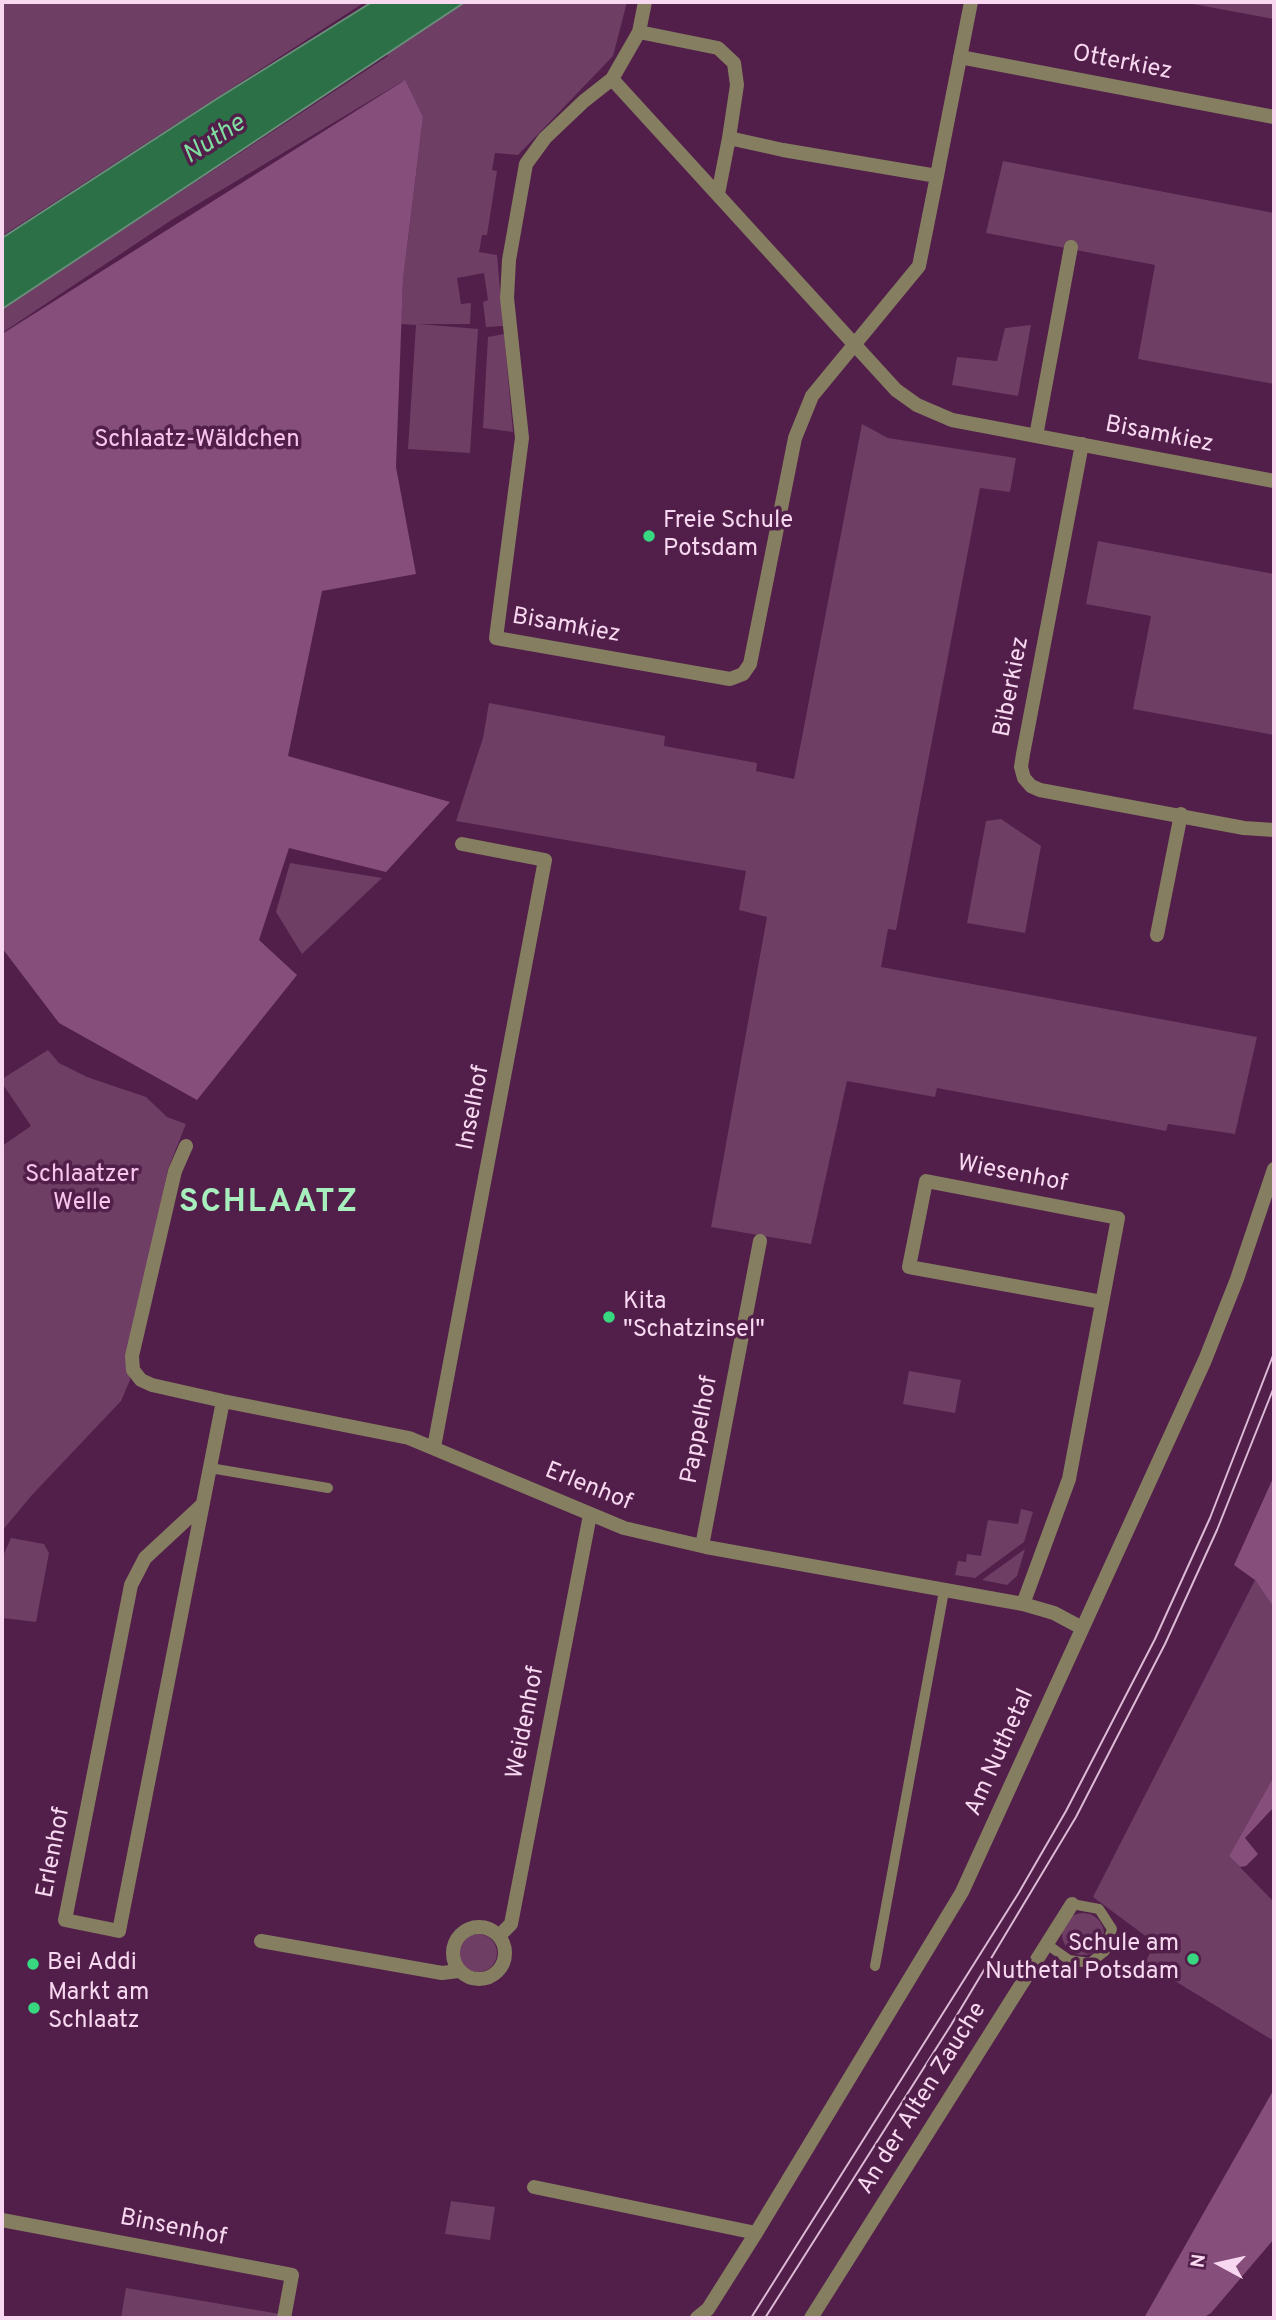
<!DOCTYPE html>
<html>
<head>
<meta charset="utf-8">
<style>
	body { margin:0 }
	#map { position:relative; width:1276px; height:2320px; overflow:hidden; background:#511f4a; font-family:Overpass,sans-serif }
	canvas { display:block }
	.frame { position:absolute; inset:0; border:4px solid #f8d8f0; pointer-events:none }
	.north { position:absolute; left:1185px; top:2229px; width:70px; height:70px; -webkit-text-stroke:5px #511f4a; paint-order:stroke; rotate:278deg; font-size:19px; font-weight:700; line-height:28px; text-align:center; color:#f8d8f0 }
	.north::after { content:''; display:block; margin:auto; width:24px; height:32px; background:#f8d8f0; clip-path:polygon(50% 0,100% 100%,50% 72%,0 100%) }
</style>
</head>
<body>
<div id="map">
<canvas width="1276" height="2320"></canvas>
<div class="frame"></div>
<div class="north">N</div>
</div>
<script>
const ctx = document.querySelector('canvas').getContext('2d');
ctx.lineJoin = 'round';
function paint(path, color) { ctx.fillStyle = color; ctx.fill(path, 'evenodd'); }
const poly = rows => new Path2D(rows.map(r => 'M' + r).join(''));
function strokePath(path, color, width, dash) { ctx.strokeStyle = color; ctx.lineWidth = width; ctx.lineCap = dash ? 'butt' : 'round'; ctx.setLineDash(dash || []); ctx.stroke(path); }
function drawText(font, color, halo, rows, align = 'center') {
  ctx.font = font + ' Overpass,sans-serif'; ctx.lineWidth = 7; ctx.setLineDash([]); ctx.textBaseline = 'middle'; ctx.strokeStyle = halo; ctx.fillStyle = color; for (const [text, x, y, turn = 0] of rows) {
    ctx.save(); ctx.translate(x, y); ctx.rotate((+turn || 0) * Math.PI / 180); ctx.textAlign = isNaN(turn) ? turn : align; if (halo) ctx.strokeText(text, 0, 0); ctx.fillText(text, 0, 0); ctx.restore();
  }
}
paint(poly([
	[2,2,365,2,2,236],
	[465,2,627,2,613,56,518,155,495,153,492,170,497,171,487,235,482,235,479,252,497,255,503,326,486,327,483,302,488,300,484,273,457,278,461,304,471,303,470,324,419,324,478,329,470,453,408,449,416,325,401,324,403,280,423,117,403,81,173,219,2,333,2,309,388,56,387,54],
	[1182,2,1274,2,1274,19],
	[1003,161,1274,213,1274,384,1138,359,1155,265,986,233],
	[1031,325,1018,396,952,385,957,357,997,361,1005,328],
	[504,334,513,432,483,428,488,337],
	[862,424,888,438,1016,458,1010,492,980,488,896,930,888,929,881,967,1257,1037,1235,1134,1168,1124,1166,1131,937,1088,935,1097,847,1081,811,1244,711,1227,767,917,739,910,746,871,456,821,483,738,489,703,665,736,664,746,757,763,756,771,794,779],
	[1098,541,1274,574,1274,735,1133,709,1151,616,1086,604],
	[1001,819,1041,846,1025,933,967,923,986,821],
	[290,863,382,878,302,954,276,912],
	[48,1050,59,1063,87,1077,146,1097,167,1117,186,1124,168,1169,129,1350,130,1380,121,1401,32,1495,2,1531,2,1146,31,1126,2,1083,2,1079],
	[909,1371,961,1380,955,1413,903,1404],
	[1021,1509,1033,1512,1024,1542,975,1578,955,1575,958,1561,966,1562,967,1554,981,1556,988,1520,1018,1524],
	[11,1538,44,1544,49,1553,36,1622,2,1618,2,1558],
	[1025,1549,1017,1576,1007,1585,982,1580],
	[1255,1580,1274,1608,1274,1776,1229,1856,1274,1902,1274,2041,1145,1963,1155,1943,1093,1897],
	'1062 1934a21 21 0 1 1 42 0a21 21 0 1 1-42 0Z',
	'459 1953a19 19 0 1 1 38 0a19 19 0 1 1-38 0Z',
	[451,2201,495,2207,490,2240,445,2234],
	[126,2288,298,2317,298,2318,121,2318]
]), '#6e3e65');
paint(poly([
	[405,80,423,117,403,280,396,467,416,574,322,591,288,756,450,802,386,872,289,848,259,940,297,975,197,1100,59,1023,2,948,2,334],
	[1274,1476,1274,1608,1255,1580,1234,1565],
	[1274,1776,1274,1807,1245,1838,1258,1854,1246,1866,1240,1867,1229,1856],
	[1274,2089,1274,2239,1211,2313,1203,2318,1144,2318]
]), '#854e7b');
const water = poly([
	[372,2,465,2,2,309,2,238,218,98,372,2]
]);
paint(water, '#2c7047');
strokePath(water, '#698f7a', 2);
strokePath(poly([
	[210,1468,328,1488],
	[1048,1945,1069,1960,1090,1963,1105,1951,1112,1929,1099,1909,1072,1904],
	[875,1966,944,1591]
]), '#867e61', 10);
strokePath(poly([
	[639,32,645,2],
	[960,57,1274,117],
	[612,79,896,390,917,405,952,420,1274,481],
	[937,176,783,150,729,138,737,85,734,63,718,48,639,32,612,79,584,101,545,138,526,164,509,260,507,298,522,438,496,638,730,679,743,674,750,664,795,438,812,396,919,266,937,176,939,165,971,2],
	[718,194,729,138],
	[1036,436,1071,247],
	[1082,444,1023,754,1021,767,1024,778,1031,786,1040,790,1244,828,1274,830],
	[1157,935,1181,814],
	[186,1146,175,1171,132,1356,133,1370,141,1380,152,1385,223,1401,409,1438,624,1528,706,1547,1023,1604,1054,1613,1082,1628],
	[434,1447,545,860,462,844],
	[201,1506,145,1558,131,1585,65,1920,119,1931,223,1401],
	[702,1546,760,1241],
	[1023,1604,1069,1479,1118,1218,926,1181,909,1267,1102,1302],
	'453 1953a26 26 0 1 1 52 0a26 26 0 1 1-52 0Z',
	[499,1936,511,1924,590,1515],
	[261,1941,442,1973,459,1971],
	[534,2187,756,2233],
	[2,2220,292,2275,284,2318],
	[697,2318,708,2309,756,2233,962,1892,1205,1360,1237,1279,1274,1169],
	[811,2318,1072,1904]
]), '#867e61', 14);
strokePath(poly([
	[751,2318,1018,1894,1066,1811,1155,1639,1210,1518,1274,1353],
	[765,2318,951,2025,1076,1817,1165,1644,1217,1530,1274,1387]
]), '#dcb9d5', 2);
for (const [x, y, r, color] of [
	[649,536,7,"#38d880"],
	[609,1317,7,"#38d880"],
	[1193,1959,7,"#38d880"],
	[33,1964,7,"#38d880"],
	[34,2008,7,"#38d880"]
]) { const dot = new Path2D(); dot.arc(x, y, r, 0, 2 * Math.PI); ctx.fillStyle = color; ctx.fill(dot); strokePath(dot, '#511f4a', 2.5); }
drawText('24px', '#f8d8f0', '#511f4a', [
	["Otterkiez",1122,64,11],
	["Bisamkiez",1159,436,11],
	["Bisamkiez",566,627,10],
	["Biberkiez",1013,687,-79],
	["Inselhof",475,1108,-79],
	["Wiesenhof",1012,1175,11],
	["Pappelhof",701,1430,-79],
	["Erlenhof",588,1488,22],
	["Weidenhof",527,1723,-79],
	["Am Nuthetal",1001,1753,-66],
	["Erlenhof",55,1853,-79],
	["An der Alten Zauche",923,2099,-58],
	["Binsenhof",173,2229,11]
]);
drawText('24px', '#f8c6ed', '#511f4a', [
	["Schlaatz-Wäldchen",197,441],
	["Schlaatzer",82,1176],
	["Welle",82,1204]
]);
drawText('24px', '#f8d8f0', '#511f4a', [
	["Freie Schule",663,522],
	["Potsdam",663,550],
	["Kita",623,1303],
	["\"Schatzinsel\"",623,1331],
	["Schule am",1179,1945,"right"],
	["Nuthetal Potsdam",1179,1973,"right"],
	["Bei Addi",47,1964],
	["Markt am",48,1994],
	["Schlaatz",48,2022]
], 'left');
drawText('italic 26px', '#7fdd9f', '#511f4a', [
	["Nuthe",215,141,-33]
]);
ctx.letterSpacing = '2px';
drawText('bold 32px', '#a7efbd', '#511f4a', [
	["SCHLAATZ",269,1205]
]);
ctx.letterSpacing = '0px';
</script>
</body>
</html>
